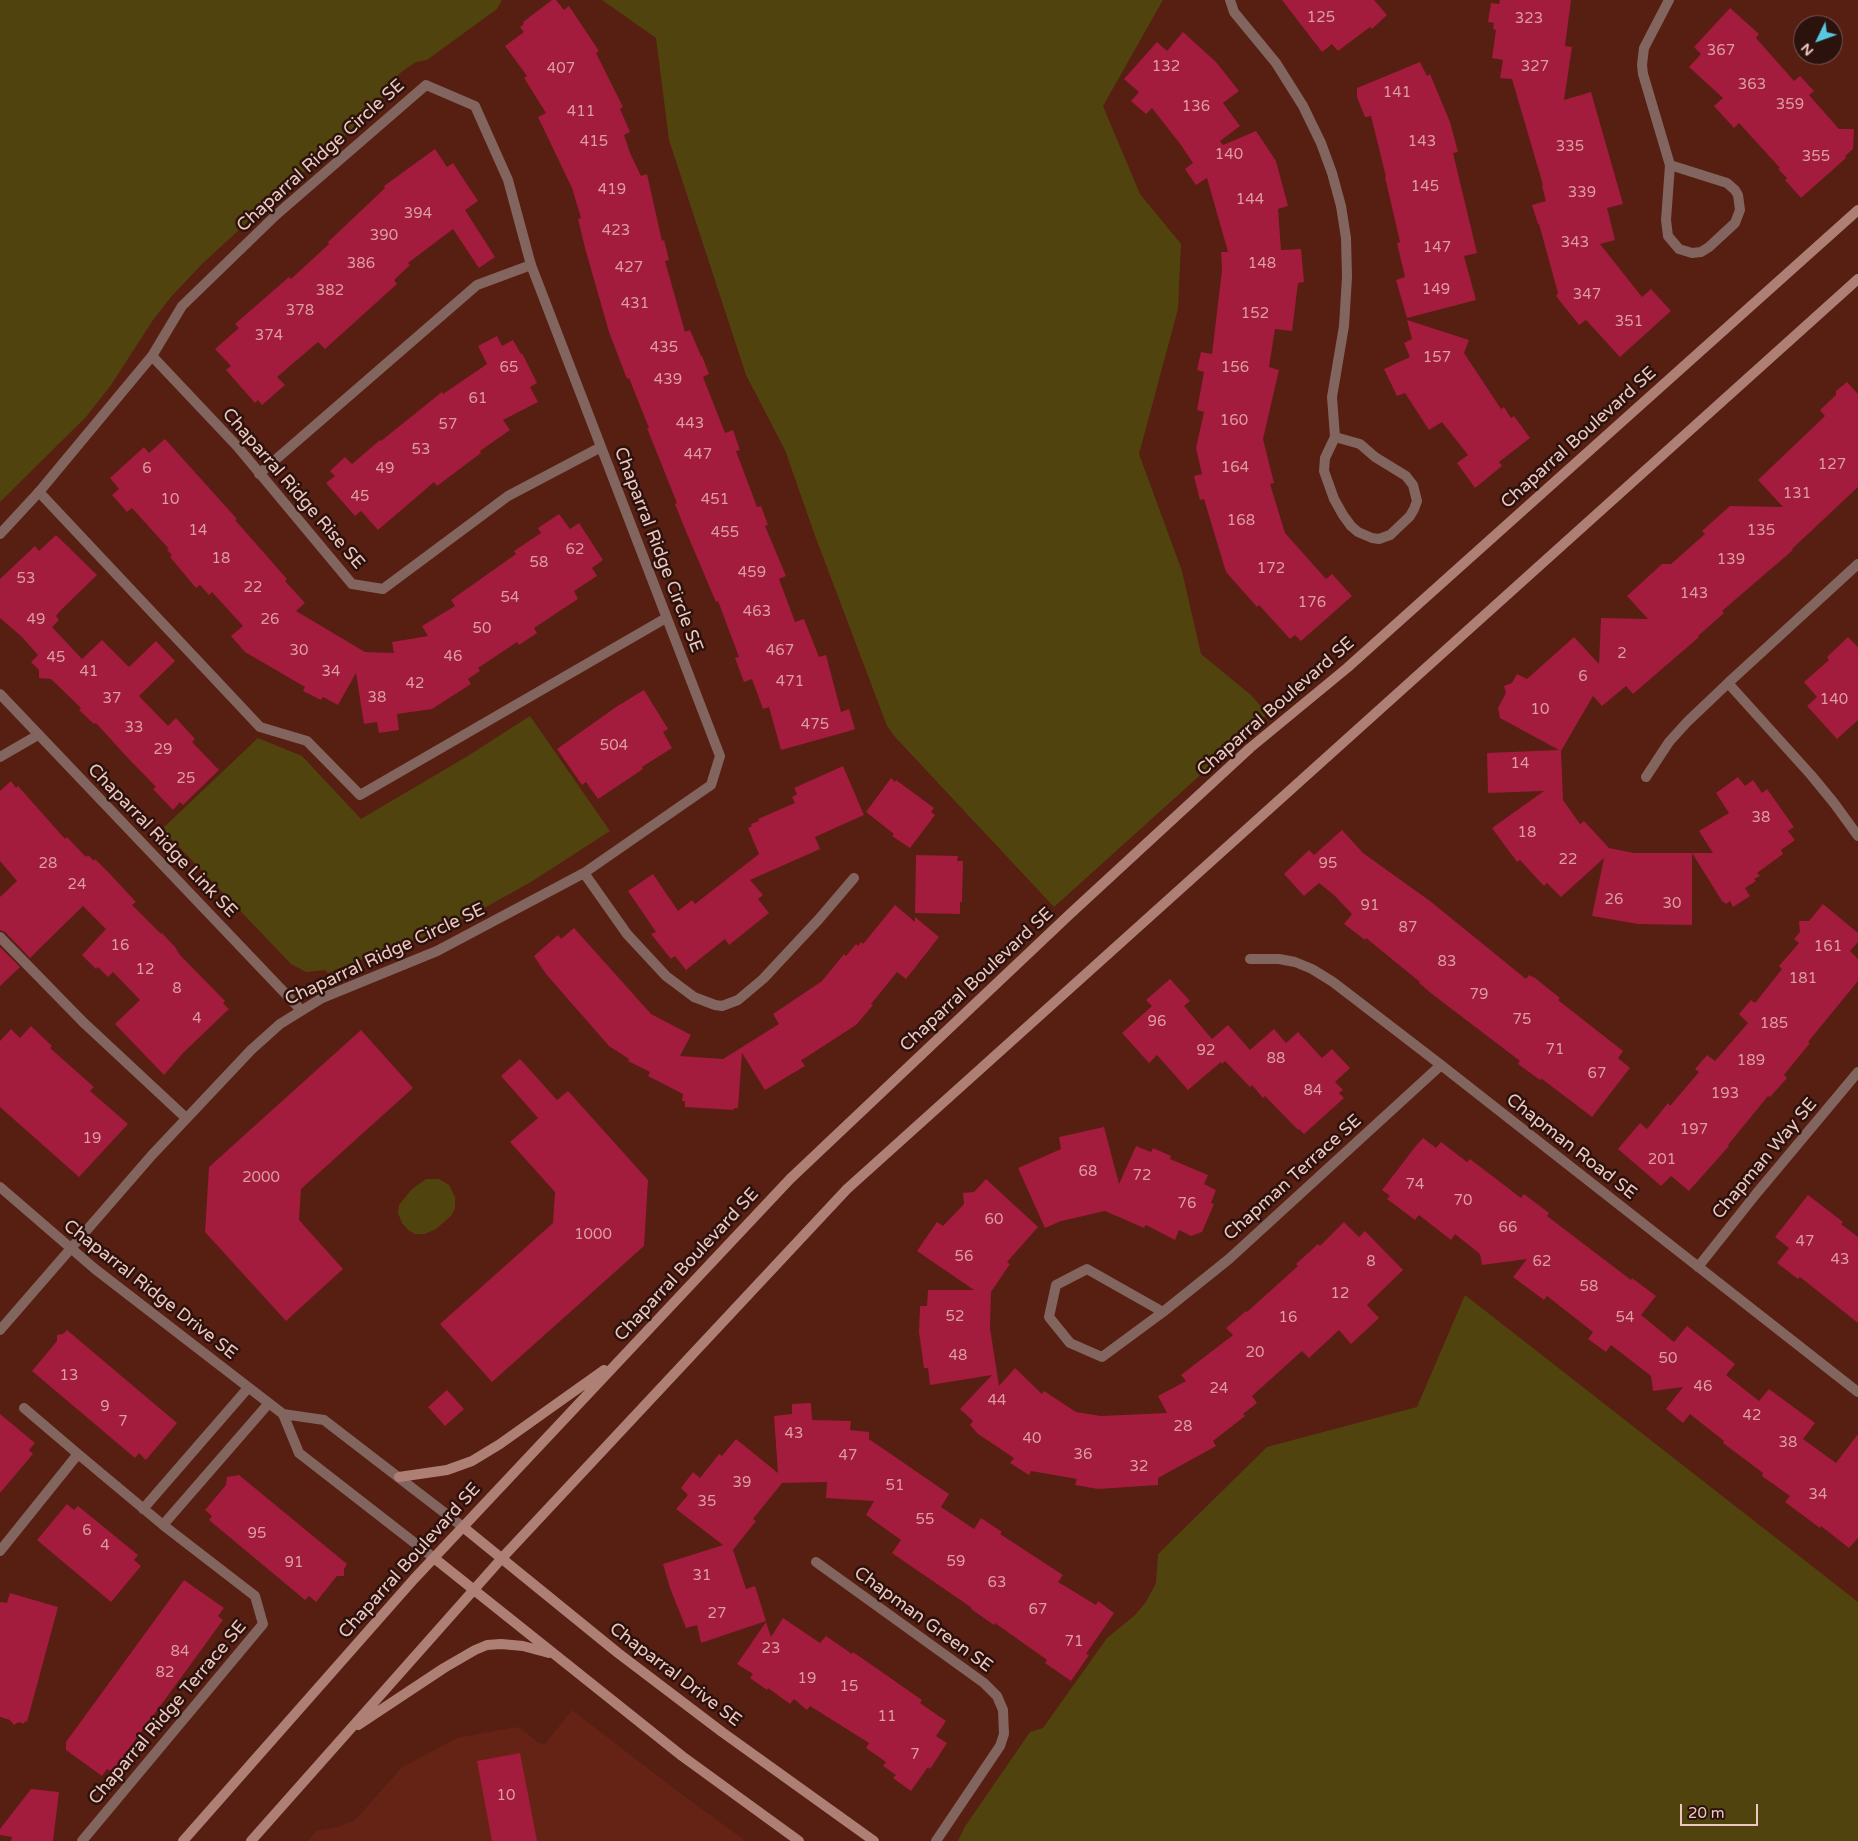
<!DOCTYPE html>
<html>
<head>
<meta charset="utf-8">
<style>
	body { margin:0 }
	#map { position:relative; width:1858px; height:1841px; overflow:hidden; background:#571e12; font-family:"Varela Round",sans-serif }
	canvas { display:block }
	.north { position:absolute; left:1793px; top:15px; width:50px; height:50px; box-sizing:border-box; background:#2c120d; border:1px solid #7a5b55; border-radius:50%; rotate:228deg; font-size:14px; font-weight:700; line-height:20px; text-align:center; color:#eec8c0 }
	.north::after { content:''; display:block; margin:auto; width:18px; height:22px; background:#56c9e1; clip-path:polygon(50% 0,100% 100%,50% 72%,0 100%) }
	.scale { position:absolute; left:1680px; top:1804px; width:78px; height:22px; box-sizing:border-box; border:2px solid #eec8c0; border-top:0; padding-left:6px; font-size:15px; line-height:18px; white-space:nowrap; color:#eec8c0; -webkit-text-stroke:4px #2c120d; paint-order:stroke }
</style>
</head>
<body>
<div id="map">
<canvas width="1858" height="1841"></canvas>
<div class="north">N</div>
<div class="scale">20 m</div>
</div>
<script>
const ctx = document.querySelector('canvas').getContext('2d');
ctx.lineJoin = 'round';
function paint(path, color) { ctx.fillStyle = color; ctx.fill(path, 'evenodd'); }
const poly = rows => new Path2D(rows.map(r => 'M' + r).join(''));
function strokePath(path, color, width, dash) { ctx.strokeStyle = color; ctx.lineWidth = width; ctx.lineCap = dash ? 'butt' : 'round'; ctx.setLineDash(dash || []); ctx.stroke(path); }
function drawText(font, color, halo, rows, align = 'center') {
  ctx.font = font + ' "Varela Round",sans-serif'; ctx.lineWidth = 5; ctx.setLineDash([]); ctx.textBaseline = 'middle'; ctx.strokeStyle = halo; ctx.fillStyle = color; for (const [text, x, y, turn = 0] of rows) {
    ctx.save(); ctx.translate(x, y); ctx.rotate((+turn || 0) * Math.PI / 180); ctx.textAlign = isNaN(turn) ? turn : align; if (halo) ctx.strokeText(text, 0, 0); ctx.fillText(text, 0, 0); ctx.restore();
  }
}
paint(poly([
	[572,1710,680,1793,746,1841,308,1841,316,1831,338,1827,355,1820,402,1767,457,1738,516,1727,523,1730,539,1743,545,1744]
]), '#642315');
paint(poly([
	[0,0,502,0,497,9,427,60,416,62,407,68,399,74,373,111,252,218,202,264,171,297,153,320,111,385,86,417,0,502],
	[602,0,1163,0,1103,106,1140,194,1181,244,1178,309,1139,454,1182,571,1201,654,1251,695,1268,714,1054,907,896,738,887,726,814,533,785,450,746,375,669,140,656,38],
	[530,716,610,831,531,882,477,912,429,935,378,953,328,973,325,970,306,972,291,964,162,829,258,738,302,756,361,819,466,757],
	[426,1179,439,1179,449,1185,455,1197,455,1209,451,1216,436,1229,425,1234,415,1234,408,1230,402,1223,398,1213,399,1205,411,1190],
	[1465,1295,1858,1602,1858,1841,958,1841,964,1828,1030,1732,1043,1728,1107,1638,1135,1615,1146,1602,1156,1583,1158,1554,1267,1447,1417,1407]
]), '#51430d');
paint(poly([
	[552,0,556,0,564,10,569,6,599,51,596,53,623,107,620,109,630,132,624,135,630,153,641,176,647,174,662,241,664,240,669,260,665,261,685,332,690,330,701,356,702,356,709,374,703,377,725,433,733,430,740,450,736,451,757,507,761,506,768,525,765,526,786,576,779,579,795,622,804,619,819,657,826,655,841,712,849,709,855,729,846,732,781,750,769,707,763,709,752,679,744,682,735,658,739,657,718,601,716,602,685,529,675,504,677,503,647,428,649,428,629,378,627,379,609,332,585,248,578,219,581,218,572,188,538,117,546,113,524,78,527,76,505,46,524,32,520,27,524,24,523,22],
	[1282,0,1374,0,1387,15,1372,29,1370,27,1338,51,1332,44,1322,52],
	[1500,0,1571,0,1565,46,1572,47,1564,100,1591,92,1623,204,1607,208,1615,240,1600,244,1642,297,1651,289,1671,311,1620,357,1586,320,1579,325,1556,296,1558,293,1539,224,1538,224,1532,205,1546,201,1542,186,1543,185,1512,79,1500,78,1503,60,1492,58,1496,30,1493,29,1494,23,1488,22,1491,3,1499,4],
	[1730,8,1759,34,1756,38,1794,81,1800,76,1814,91,1809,95,1839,129,1854,129,1853,149,1845,156,1846,158,1801,198,1785,180,1787,178,1778,169,1780,168,1739,123,1734,128,1714,106,1723,98,1689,67,1701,54,1694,47],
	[1183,32,1216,62,1239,91,1223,103,1240,126,1220,141,1223,145,1256,131,1276,161,1288,206,1278,209,1281,250,1301,249,1304,282,1298,283,1292,331,1275,329,1269,367,1279,370,1263,439,1274,483,1270,484,1285,533,1326,579,1332,574,1352,596,1301,641,1295,635,1290,639,1259,605,1257,607,1226,572,1204,499,1200,500,1194,476,1202,474,1196,448,1204,412,1197,410,1204,372,1197,370,1201,352,1212,354,1222,270,1221,252,1228,252,1207,178,1196,185,1185,169,1193,163,1181,145,1152,108,1146,114,1131,101,1139,92,1124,79,1157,42,1167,51],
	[1420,62,1427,76,1430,74,1450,122,1458,152,1453,153,1477,253,1464,256,1476,300,1407,318,1396,280,1405,277,1397,243,1400,242,1385,177,1386,177,1371,116,1365,117,1357,97,1357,88],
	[435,149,447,167,453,163,478,201,465,210,495,257,479,268,453,229,408,263,410,265,394,280,397,284,325,349,318,342,277,377,285,385,262,405,258,400,255,403,226,370,231,366,215,349,239,328,235,324,289,277,291,279,329,244,328,242,385,188,384,186],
	[1407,320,1469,340,1464,353,1501,409,1504,407,1511,418,1514,416,1530,438,1499,462,1502,466,1475,488,1457,463,1468,455,1442,422,1429,430,1405,393,1397,396,1384,369,1410,357,1404,343,1412,339],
	[497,336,502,346,513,340,521,354,522,353,537,383,530,387,538,402,503,420,510,430,480,451,481,453,437,486,434,482,378,530,361,511,355,516,326,483,335,476,330,471,345,457,352,464,380,440,381,441,442,392,443,394,487,364,478,346],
	[1847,382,1858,394,1858,487,1792,549,1793,550,1722,611,1724,613,1698,636,1699,637,1633,694,1626,686,1602,706,1593,696,1561,751,1563,800,1580,824,1584,821,1609,848,1634,853,1692,853,1692,925,1638,924,1592,916,1604,858,1561,897,1547,883,1544,886,1520,860,1517,862,1492,828,1544,791,1488,793,1487,753,1559,750,1500,718,1498,708,1506,693,1504,686,1512,683,1517,674,1527,679,1574,637,1599,664,1601,618,1648,619,1627,596,1662,564,1671,564,1705,534,1702,531,1730,506,1783,507,1758,480,1825,416,1820,410,1836,395,1836,391],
	[165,439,237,519,235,520,287,579,285,581,305,603,296,611,365,652,394,653,392,642,428,636,422,626,455,606,451,600,516,554,514,551,541,533,538,528,559,514,570,529,579,523,603,560,592,568,597,576,574,591,578,599,534,628,537,633,519,645,517,642,478,668,480,671,468,679,471,684,432,709,397,714,399,730,379,733,377,722,364,724,356,673,338,705,323,697,321,700,303,691,305,687,245,652,231,636,243,626,212,592,209,595,200,585,196,588,170,557,172,555,167,550,169,549,132,508,127,512,112,495,119,489,110,478,144,447,149,453],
	[56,535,97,575,60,611,56,616,59,620,52,627,82,659,102,640,129,667,156,641,175,661,139,696,168,726,176,718,195,739,192,742,219,770,183,805,180,802,173,810,153,789,156,787,126,756,96,723,94,724,79,710,81,708,51,679,39,678,39,670,31,662,38,655,22,637,0,618,0,579,35,546,39,551],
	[1848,637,1858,647,1858,720,1837,739,1807,706,1817,697,1804,682,1829,660,1827,657],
	[644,690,668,729,663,732,672,748,642,767,643,769,598,799,586,782,582,785,557,749,616,707],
	[843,766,864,815,815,837,820,849,750,880,763,895,758,899,769,913,729,945,725,939,686,970,675,956,671,959,651,934,656,932,628,891,653,874,678,911,692,900,695,904,759,854,748,828,752,826,751,824,759,821,758,819,795,803,792,797,797,794,794,788],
	[1738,777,1745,786,1753,780,1762,793,1767,789,1794,827,1788,831,1795,840,1781,850,1783,854,1757,873,1760,876,1754,879,1756,881,1745,888,1750,896,1733,907,1730,901,1726,904,1722,901,1692,853,1713,853,1699,831,1729,813,1716,793],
	[891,778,895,782,896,780,934,808,931,812,935,815,910,848,892,836,894,834,866,812],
	[11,781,16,788,18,786,65,839,67,837,86,857,88,855,94,861,95,859,110,874,136,902,132,905,161,934,162,933,175,947,180,955,225,1001,223,1003,229,1009,183,1053,164,1075,115,1024,140,1000,113,972,108,977,98,967,96,969,82,955,106,929,83,906,30,958,5,932,0,930,0,897,17,881,0,861,0,791],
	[1342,830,1363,853,1430,901,1526,979,1529,975,1535,978,1560,998,1558,1000,1623,1051,1618,1058,1630,1068,1592,1117,1542,1079,1540,1080,1518,1064,1520,1061,1432,994,1419,983,1420,982,1366,938,1365,940,1344,924,1352,914,1334,895,1319,883,1304,896,1284,874,1309,850,1314,855],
	[916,855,958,856,957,861,963,861,962,902,960,902,960,914,915,913],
	[1823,904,1858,933,1858,942,1850,951,1858,959,1858,981,1808,1042,1810,1043,1784,1075,1787,1078,1770,1097,1768,1096,1728,1145,1729,1146,1689,1191,1671,1176,1661,1186,1618,1149,1640,1123,1647,1129,1668,1103,1670,1106,1699,1072,1695,1069,1707,1055,1715,1061,1748,1023,1739,1014,1751,1000,1755,1003,1782,969,1779,966,1799,943,1794,939,1800,932,1799,921,1809,921],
	[895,905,915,922,915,917,939,937,906,979,897,972,871,1004,873,1005,856,1025,805,1058,801,1060,805,1066,765,1090,742,1053,738,1108,734,1108,734,1110,685,1107,685,1101,682,1101,683,1094,648,1076,650,1072,628,1061,629,1059,609,1046,546,974,534,956,558,935,561,939,574,928,651,1014,691,1035,680,1056,723,1059,779,1024,773,1014,822,981,844,954,846,956,856,944,858,946,861,942,863,944],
	[0,947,20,967,0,986],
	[1170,979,1190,1001,1184,1006,1212,1039,1228,1025,1250,1050,1274,1029,1286,1043,1298,1032,1322,1058,1332,1049,1350,1068,1335,1082,1343,1090,1339,1093,1344,1098,1304,1134,1299,1129,1298,1130,1265,1096,1263,1098,1252,1085,1250,1087,1225,1061,1222,1064,1221,1062,1188,1090,1157,1055,1149,1063,1122,1033,1152,1006,1146,1000],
	[31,1026,52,1046,50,1048,94,1087,90,1091,128,1124,79,1177,0,1107,0,1041,11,1029,20,1038],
	[361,1030,413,1088,301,1189,299,1220,343,1269,286,1321,205,1232,209,1167],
	[520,1059,557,1100,568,1091,648,1180,644,1246,492,1382,440,1324,553,1223,555,1192,510,1142,538,1118,501,1076],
	[1104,1127,1119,1184,1136,1146,1151,1152,1153,1148,1171,1156,1170,1159,1208,1175,1204,1184,1216,1190,1211,1203,1214,1204,1202,1232,1191,1236,1179,1230,1175,1240,1146,1225,1144,1228,1105,1211,1061,1221,1045,1228,1018,1168,1061,1149,1059,1137],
	[1423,1138,1436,1148,1441,1142,1467,1162,1470,1159,1521,1198,1524,1194,1549,1213,1547,1216,1631,1280,1632,1278,1656,1296,1641,1315,1674,1342,1687,1326,1735,1364,1726,1375,1759,1401,1769,1389,1815,1423,1803,1439,1836,1463,1858,1434,1858,1538,1849,1548,1821,1526,1820,1528,1785,1502,1790,1496,1762,1476,1763,1473,1723,1443,1724,1441,1690,1414,1683,1423,1666,1409,1683,1387,1653,1391,1651,1376,1611,1345,1606,1352,1588,1339,1593,1332,1547,1296,1544,1300,1513,1277,1527,1259,1482,1265,1480,1254,1455,1234,1451,1240,1419,1215,1415,1220,1387,1199,1390,1196,1382,1190,1415,1147],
	[986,1179,1038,1227,1007,1262,1010,1264,991,1292,990,1328,999,1386,1015,1368,1042,1394,1044,1391,1076,1412,1101,1416,1167,1413,1158,1396,1186,1381,1181,1375,1233,1335,1226,1328,1246,1311,1247,1312,1298,1266,1296,1264,1318,1244,1320,1246,1344,1222,1359,1237,1365,1231,1403,1270,1367,1305,1379,1318,1351,1344,1339,1330,1309,1358,1302,1351,1252,1396,1257,1403,1243,1414,1245,1416,1213,1441,1216,1446,1158,1478,1158,1485,1098,1489,1075,1485,1077,1479,1031,1471,1029,1475,1010,1463,1014,1458,978,1434,970,1425,973,1421,960,1409,992,1375,930,1385,928,1368,924,1368,919,1332,920,1306,927,1306,928,1290,974,1290,917,1251,937,1222,943,1226,964,1204,963,1193,974,1192],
	[1808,1195,1843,1222,1841,1224,1858,1237,1858,1323,1800,1277,1798,1279,1777,1263,1789,1248,1775,1237],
	[67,1330,177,1423,146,1460,139,1453,135,1458,32,1371,57,1341,57,1335,63,1334],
	[447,1390,464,1409,445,1426,428,1407],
	[811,1403,812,1420,851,1421,850,1430,869,1432,869,1439,949,1494,941,1507,974,1529,981,1518,1002,1532,1000,1534,1063,1575,1058,1582,1096,1605,1098,1601,1114,1613,1086,1654,1089,1655,1071,1681,1045,1663,1047,1660,995,1623,994,1625,971,1609,972,1608,892,1553,901,1540,866,1515,874,1501,826,1498,827,1482,782,1483,753,1519,756,1521,733,1550,746,1589,755,1586,766,1621,701,1643,697,1625,686,1628,670,1588,663,1564,723,1545,676,1509,688,1495,681,1488,693,1472,700,1478,719,1454,722,1456,736,1439,778,1473,774,1416,792,1414,792,1404],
	[0,1414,35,1443,29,1450,33,1454,0,1493],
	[239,1475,347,1564,344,1569,344,1576,337,1576,316,1602,309,1596,305,1600,209,1520,212,1516,205,1510,226,1485,227,1477],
	[67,1504,74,1510,78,1506,138,1555,134,1560,141,1566,111,1602,37,1540],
	[184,1580,224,1608,218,1616,223,1620,112,1772,107,1769,102,1776,66,1750,66,1742],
	[10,1593,58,1607,27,1722,25,1721,24,1724,19,1722,14,1725,10,1720,0,1717,0,1602,7,1603],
	[783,1618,820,1643,826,1636,852,1654,853,1652,922,1700,920,1703,946,1721,936,1736,947,1743,930,1769,928,1767,911,1791,893,1778,896,1775,883,1766,886,1762,866,1748,869,1743,810,1706,807,1710,794,1699,790,1704,768,1688,767,1690,750,1678,753,1674,737,1664,766,1622,771,1637],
	[520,1753,537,1841,492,1841,477,1761],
	[31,1789,59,1792,53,1841,11,1841,12,1837,0,1835,0,1829]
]), '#a31b3d');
strokePath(poly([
	[259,474,477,285,531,265],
	[39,492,260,727,307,741,360,795,666,618],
	[0,757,38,735],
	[0,937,83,1022,186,1118]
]), '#82655e', 10);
strokePath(poly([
	[1230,0,1234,12,1276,63,1303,106,1321,143,1332,173,1341,206,1346,238,1347,277,1344,326,1332,397,1335,437,1325,458,1324,471,1334,499,1343,515,1351,526,1358,532,1372,538,1379,539,1390,535,1410,516,1414,509,1417,501,1413,485,1406,476,1375,457,1360,444,1335,437],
	[1669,0,1644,48,1642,65,1643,74,1670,165,1666,220,1668,236,1679,249,1692,253,1701,252,1709,247,1735,223,1740,210,1738,195,1735,190,1727,183,1670,165],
	[152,356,237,446,352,584,383,589,508,496,601,447],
	[0,534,39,492,152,356,182,306,276,215,426,85,475,106,508,180,531,265,720,756,711,785,584,873,437,951,322,998,280,1024,251,1050,152,1155,0,1330],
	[1858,564,1728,683,1811,775,1834,803,1858,836],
	[0,694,301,1010],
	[1646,777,1669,742,1688,721,1728,683],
	[584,873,627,934,666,976,694,997,715,1005,722,1006,738,1000,763,979,819,919,854,878],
	[1250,959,1279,959,1295,962,1312,969,1333,982,1441,1065,1858,1392],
	[0,1187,95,1269,283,1414,299,1453,434,1558],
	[1698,1267,1756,1194,1858,1072],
	[1163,1312,1087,1269,1056,1285,1049,1317,1070,1343,1102,1357,1163,1312,1229,1259,1441,1065],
	[24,1408,78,1454],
	[283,1414,324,1420,463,1527],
	[143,1509,248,1388],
	[163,1525,269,1403],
	[0,1551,78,1454,163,1525,255,1596,263,1624,82,1841],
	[816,1562,984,1683,997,1696,1003,1710,1004,1734,1000,1746,936,1841]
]), '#82655e', 10);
strokePath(poly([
	[399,1477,447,1470,472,1461,500,1444,604,1370],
	[463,1527,618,1653,722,1732,874,1841],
	[434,1558,682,1756,799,1841],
	[358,1725,444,1668,475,1650,487,1645,501,1644,523,1646,549,1653],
	[183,1841,414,1579,790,1179,1070,914,1250,748,1347,668,1858,210],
	[251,1841,502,1558,847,1189,1858,279]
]), '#ae8075', 10);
drawText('15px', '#db9d9f', null, [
	["125",1321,18],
	["323",1529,19],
	["367",1721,51],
	["132",1166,67],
	["327",1535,67],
	["407",561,69],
	["363",1752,85],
	["141",1397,93],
	["359",1790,105],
	["136",1196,107],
	["411",581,112],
	["415",594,142],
	["143",1422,142],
	["335",1570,147],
	["140",1229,155],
	["355",1816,157],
	["145",1425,187],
	["419",612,190],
	["339",1582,193],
	["144",1250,200],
	["394",418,214],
	["423",616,231],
	["390",384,236],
	["343",1575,243],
	["147",1437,248],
	["386",361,264],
	["148",1262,264],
	["427",629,268],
	["149",1436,290],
	["382",330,291],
	["347",1587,295],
	["431",635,304],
	["378",300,311],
	["152",1255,314],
	["351",1629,322],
	["374",269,336],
	["435",664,348],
	["157",1437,358],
	["65",509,368],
	["156",1235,368],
	["439",668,380],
	["61",478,399],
	["160",1234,421],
	["443",690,424],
	["57",448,425],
	["53",421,450],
	["447",698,455],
	["127",1832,465],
	["164",1235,468],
	["6",147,469],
	["49",385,469],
	["131",1797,494],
	["45",360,497],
	["10",170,500],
	["451",715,500],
	["168",1241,521],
	["14",198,531],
	["135",1761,531],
	["455",725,533],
	["62",575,550],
	["18",221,559],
	["139",1731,560],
	["58",539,563],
	["172",1271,569],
	["459",752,573],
	["53",26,579],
	["22",253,588],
	["143",1694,594],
	["54",510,598],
	["176",1312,603],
	["463",757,612],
	["49",36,620],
	["26",270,620],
	["50",482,629],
	["30",299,651],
	["467",780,651],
	["2",1622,654],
	["46",453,657],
	["45",56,658],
	["41",89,672],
	["34",331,672],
	["6",1583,677],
	["471",790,682],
	["42",415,684],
	["38",377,698],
	["37",112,699],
	["140",1834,700],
	["10",1540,710],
	["475",815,725],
	["33",134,728],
	["504",614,746],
	["29",163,750],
	["14",1520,764],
	["25",186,779],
	["38",1761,818],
	["18",1527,833],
	["22",1568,860],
	["28",48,864],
	["95",1328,864],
	["24",77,885],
	["26",1614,900],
	["30",1672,904],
	["91",1370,906],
	["87",1408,928],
	["16",120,946],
	["161",1828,947],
	["83",1447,962],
	["12",145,970],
	["181",1803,979],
	["8",177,989],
	["79",1479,995],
	["4",197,1019],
	["75",1522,1020],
	["96",1157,1022],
	["185",1774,1024],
	["71",1555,1050],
	["92",1206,1051],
	["88",1276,1059],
	["189",1751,1061],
	["67",1597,1074],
	["84",1313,1091],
	["193",1725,1094],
	["197",1694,1130],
	["19",92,1139],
	["201",1662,1160],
	["68",1088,1172],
	["72",1142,1176],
	["2000",261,1178],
	["74",1415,1185],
	["70",1463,1201],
	["76",1187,1204],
	["60",994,1220],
	["66",1508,1228],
	["1000",593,1235],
	["47",1805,1242],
	["56",964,1257],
	["43",1840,1260],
	["8",1371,1262],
	["62",1542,1262],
	["58",1589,1287],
	["12",1340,1294],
	["52",955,1317],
	["16",1288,1318],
	["54",1625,1318],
	["20",1255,1353],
	["48",958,1356],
	["50",1668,1359],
	["13",69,1376],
	["46",1703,1387],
	["24",1219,1389],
	["44",997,1401],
	["9",105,1407],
	["42",1752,1416],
	["7",123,1422],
	["28",1183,1427],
	["43",794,1434],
	["40",1032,1439],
	["38",1788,1443],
	["36",1083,1455],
	["47",848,1456],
	["32",1139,1467],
	["39",742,1483],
	["51",895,1486],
	["34",1818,1495],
	["35",707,1502],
	["55",925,1520],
	["6",87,1531],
	["95",257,1534],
	["4",105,1546],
	["59",956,1562],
	["91",294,1563],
	["31",702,1576],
	["63",997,1583],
	["67",1038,1610],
	["27",717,1614],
	["71",1074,1642],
	["23",771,1649],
	["84",180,1652],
	["82",165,1673],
	["19",807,1679],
	["15",849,1687],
	["11",887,1717],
	["7",915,1755],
	["10",506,1796]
]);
drawText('18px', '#eec8c0', '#2c120d', [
	["Chaparral Ridge Circle SE",321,156,-42],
	["Chaparral Boulevard SE",1579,438,-42],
	["Chaparral Ridge Rise SE",293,489,49],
	["Chaparral Ridge Circle SE",658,550,69],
	["Chaparral Boulevard SE",1276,707,-41],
	["Chaparral Ridge Link SE",162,841,46],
	["Chaparral Ridge Circle SE",385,955,-25],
	["Chaparral Boulevard SE",977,980,-43],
	["Chapman Road SE",1571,1147,38],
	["Chapman Way SE",1765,1159,-50],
	["Chapman Terrace SE",1293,1178,-42],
	["Chaparral Boulevard SE",687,1265,-47],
	["Chaparral Ridge Drive SE",150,1290,38],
	["Chaparral Boulevard SE",410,1561,-48],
	["Chapman Green SE",923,1620,36],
	["Chaparral Drive SE",675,1675,37],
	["Chaparral Ridge Terrace SE",168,1713,-50]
]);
</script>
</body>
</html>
